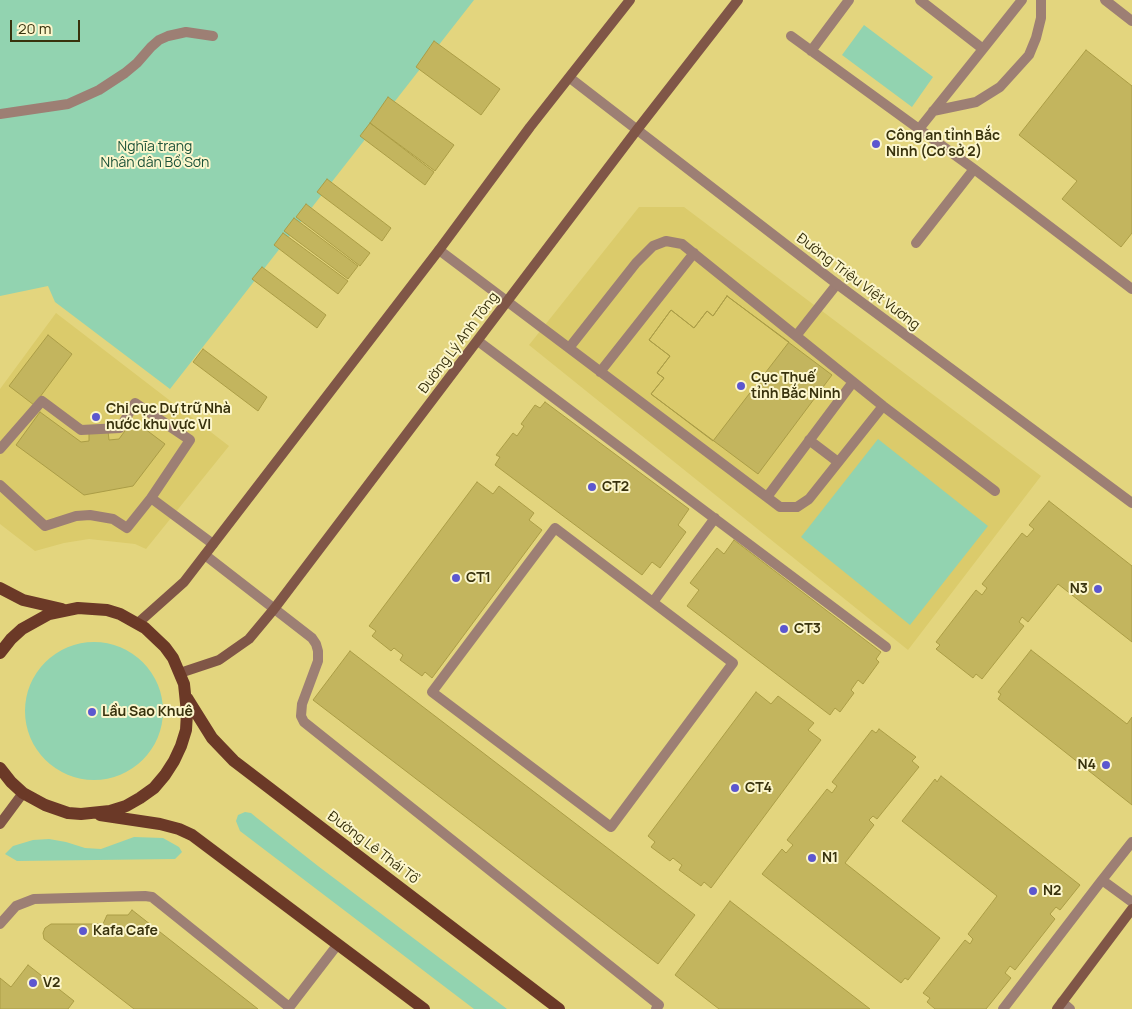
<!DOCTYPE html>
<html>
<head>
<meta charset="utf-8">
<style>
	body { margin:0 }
	#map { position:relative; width:1132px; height:1009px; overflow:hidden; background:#e3d57e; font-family:Manrope,sans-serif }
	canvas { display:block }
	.scale { position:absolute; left:10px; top:20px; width:70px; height:22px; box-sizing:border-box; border:2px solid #38320d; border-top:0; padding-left:6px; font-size:15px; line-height:18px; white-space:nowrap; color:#38320d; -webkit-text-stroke:4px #fcf6cc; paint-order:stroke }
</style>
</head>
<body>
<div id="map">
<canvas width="1132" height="1009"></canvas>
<div class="scale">20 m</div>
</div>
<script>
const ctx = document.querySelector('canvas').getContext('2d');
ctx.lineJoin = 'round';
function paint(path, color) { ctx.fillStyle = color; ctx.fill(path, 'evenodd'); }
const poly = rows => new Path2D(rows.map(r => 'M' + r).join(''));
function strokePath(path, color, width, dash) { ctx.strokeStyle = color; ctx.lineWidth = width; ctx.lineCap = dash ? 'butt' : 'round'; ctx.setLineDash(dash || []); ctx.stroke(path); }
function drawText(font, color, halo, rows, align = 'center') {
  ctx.font = font + ' Manrope,sans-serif'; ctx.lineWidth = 4; ctx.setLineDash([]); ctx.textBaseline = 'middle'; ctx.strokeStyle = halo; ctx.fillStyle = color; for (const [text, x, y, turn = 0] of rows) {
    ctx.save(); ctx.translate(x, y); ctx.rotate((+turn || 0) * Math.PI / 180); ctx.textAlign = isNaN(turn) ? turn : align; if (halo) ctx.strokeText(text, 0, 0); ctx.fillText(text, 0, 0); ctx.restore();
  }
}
paint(poly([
	[639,207,684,207,1041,476,908,650,529,345],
	[56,313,229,446,146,549,135,544,89,539,64,543,35,551,0,524,0,389]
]), '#dbcb6b');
paint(poly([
	[0,0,474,0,170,389,55,302,48,286,0,296],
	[864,25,933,77,912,107,842,55],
	[878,439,988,526,910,625,801,537],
	'25 711a69 69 0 1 1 138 0a69 69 0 1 1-138 0Z',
	[245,812,251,813,257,818,318,866,507,1009,474,1009,240,831,236,821,238,815],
	[134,837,163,838,179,847,182,852,175,859,17,861,5,854,13,846,33,840,49,839,66,842,85,848,101,849]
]), '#92d3b0');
const building = poly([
	[434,41,500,89,481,115,416,67,434,41],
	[1086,50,1132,86,1132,233,1121,247,1062,199,1077,181,1019,135,1086,50],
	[388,97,454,145,435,171,370,123,388,97],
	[370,123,434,172,425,185,360,136,370,123],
	[327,179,391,228,382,241,317,192,327,179],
	[306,204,370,253,360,266,296,217,306,204],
	[294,218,358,266,348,279,284,231,294,218],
	[283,233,348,281,338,294,274,245,283,233],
	[262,267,326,315,317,328,252,279,262,267],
	[727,296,832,375,758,474,651,394,664,378,657,373,670,356,649,340,671,310,694,328,707,311,713,316,727,296],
	[727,296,789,342,713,441,651,394,664,378,657,373,670,356,649,340,671,310,694,328,707,311,713,316,727,296],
	[48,335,72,354,34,405,9,386,48,335],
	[203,349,267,397,258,411,193,362,203,349],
	[545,402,689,509,678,525,686,532,660,568,652,562,642,575,495,465,500,457,496,455,513,433,517,436,524,426,521,424,535,405,540,408,545,402],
	[40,412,81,442,89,441,89,432,108,431,109,440,119,439,133,420,165,444,133,486,84,495,16,445,40,412],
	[477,482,493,494,499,486,534,513,529,520,542,530,432,678,425,672,422,676,400,660,403,655,394,648,391,651,372,636,376,631,369,626,477,482],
	[1049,501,1132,566,1132,642,1058,584,1028,622,1022,617,1019,622,1024,626,982,679,976,674,973,678,936,649,940,645,936,642,976,590,982,595,987,588,982,584,1022,533,1027,537,1034,529,1029,525,1049,501],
	[734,540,881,652,876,659,879,662,863,684,858,680,851,690,854,693,840,712,835,708,830,715,687,606,699,590,690,583,717,548,724,554,734,540],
	[1031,650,1127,724,1132,717,1132,805,998,699,1001,694,998,692,1031,650],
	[350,651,695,915,658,964,313,700,350,651],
	[756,692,771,704,778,696,814,723,808,730,821,740,711,888,704,882,701,886,679,870,682,865,673,858,670,861,651,847,655,842,648,836,756,692],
	[879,729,916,757,912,761,919,767,877,819,873,816,869,820,874,825,845,863,940,938,908,980,905,978,901,983,762,874,782,849,786,853,793,845,787,840,827,789,832,793,837,786,832,782,872,730,876,733,879,729],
	[941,776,1080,885,1060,910,1056,907,1050,914,1055,919,1015,970,1010,966,1005,973,1011,978,986,1009,935,1009,927,1002,930,998,923,993,965,940,970,944,973,939,968,934,997,896,902,821,935,779,937,782,941,776],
	[730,901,870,1009,719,1009,675,975,730,901],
	[132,910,258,1009,134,1009,44,939,43,933,45,928,51,924,103,924,107,915,128,915,132,910],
	[28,965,74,1001,68,1009,0,1009,0,978,11,987,28,965]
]);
paint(building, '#c3b55e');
strokePath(building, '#ab9d46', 1);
strokePath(poly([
	[920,0,983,49,1022,0],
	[1105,0,1132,21],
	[791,36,974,169,1132,289],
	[811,51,849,0],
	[933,111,976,102,1000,87,1029,55,1036,38,1041,18,1041,0],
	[0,114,68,104,99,90,125,73,137,63,151,47,159,40,168,36,186,32,213,36],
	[919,129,983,49],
	[916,243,974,169],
	[439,250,780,507,797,507,809,499,883,406],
	[796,336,837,284],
	[478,341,886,647],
	[569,348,636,263,653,246,666,241,682,244,883,406,995,491],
	[600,372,694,253],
	[809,440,838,462],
	[0,449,42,401,81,430,120,428,135,403,190,440,151,498,127,528,113,519,90,515,76,516,45,526,0,485],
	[767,497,853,382],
	[151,498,213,544],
	[555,528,733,663,611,827,432,692,555,528],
	[205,555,312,638,316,644,318,651,318,661,302,704,301,716,304,722,659,1005,656,1009],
	[653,602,715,518],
	[1132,842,1102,880,1132,902],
	[0,924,16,906,34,899,145,896,152,897,289,1007],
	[288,1009,338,944],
	[1003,1009,1102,880]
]), '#9d7f74', 10);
strokePath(poly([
	[570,78,837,284,1132,503],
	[1062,1002,1070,1009]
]), '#9d7f74', 10);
strokePath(poly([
	[138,623,184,582,439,250,530,127,630,0],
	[180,673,219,660,249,639,274,609,636,131,738,0],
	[0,824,23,793],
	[1057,1009,1132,909]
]), '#805647', 10);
strokePath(poly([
	[0,588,23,600,62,609],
	[0,653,11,639,22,629,49,614,78,608,107,610,120,614,145,628,165,647,173,658,184,684,187,713,186,730,181,746,174,761,165,775,154,788,140,798,126,806,110,811,81,814,68,813,45,805,23,793,11,782,0,768],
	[187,698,212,738,234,761,559,1009],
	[100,815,160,824,179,829,192,835,424,1009]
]), '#6b3927', 12);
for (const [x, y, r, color] of [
	[876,144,5,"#5c57cf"],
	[741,386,5,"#5c57cf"],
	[96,417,5,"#5c57cf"],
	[592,487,5,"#5c57cf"],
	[456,578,5,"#5c57cf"],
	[1098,589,5,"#5c57cf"],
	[784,629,5,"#5c57cf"],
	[92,712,5,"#5c57cf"],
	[1106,765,5,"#5c57cf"],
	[735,788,5,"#5c57cf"],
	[812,858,5,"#5c57cf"],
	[1033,891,5,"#5c57cf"],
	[83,931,5,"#5c57cf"],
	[33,983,5,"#5c57cf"]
]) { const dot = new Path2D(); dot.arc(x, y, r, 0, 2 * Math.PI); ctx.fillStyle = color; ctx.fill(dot); strokePath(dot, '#fcf6cc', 2); }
drawText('bold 14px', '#38320d', '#fcf6cc', [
	["Công an tỉnh Bắc",886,136],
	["Ninh (Cơ sở 2)",886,152],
	["Cục Thuế",751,378],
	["tỉnh Bắc Ninh",751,394],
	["Chi cục Dự trữ Nhà",106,409],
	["nước khu vực VI",106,425],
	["CT2",602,487],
	["CT1",466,578],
	["N3",1088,589,"right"],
	["CT3",794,629],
	["Lầu Sao Khuê",102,712],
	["N4",1096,765,"right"],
	["CT4",745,788],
	["N1",822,858],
	["N2",1043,891],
	["Kafa Cafe",93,931],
	["V2",43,983]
], 'left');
drawText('14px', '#1b5239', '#fcf6cc', [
	["Nghĩa trang",155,147],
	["Nhân dân Bồ Sơn",155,163]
]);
drawText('14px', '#38320d', '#fcf6cc', [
	["Đường Triệu Việt Vương",858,282,37],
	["Đường Lý Anh Tông",459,343,-53],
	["Đường Lê Thái Tổ",373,848,37]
]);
</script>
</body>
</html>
